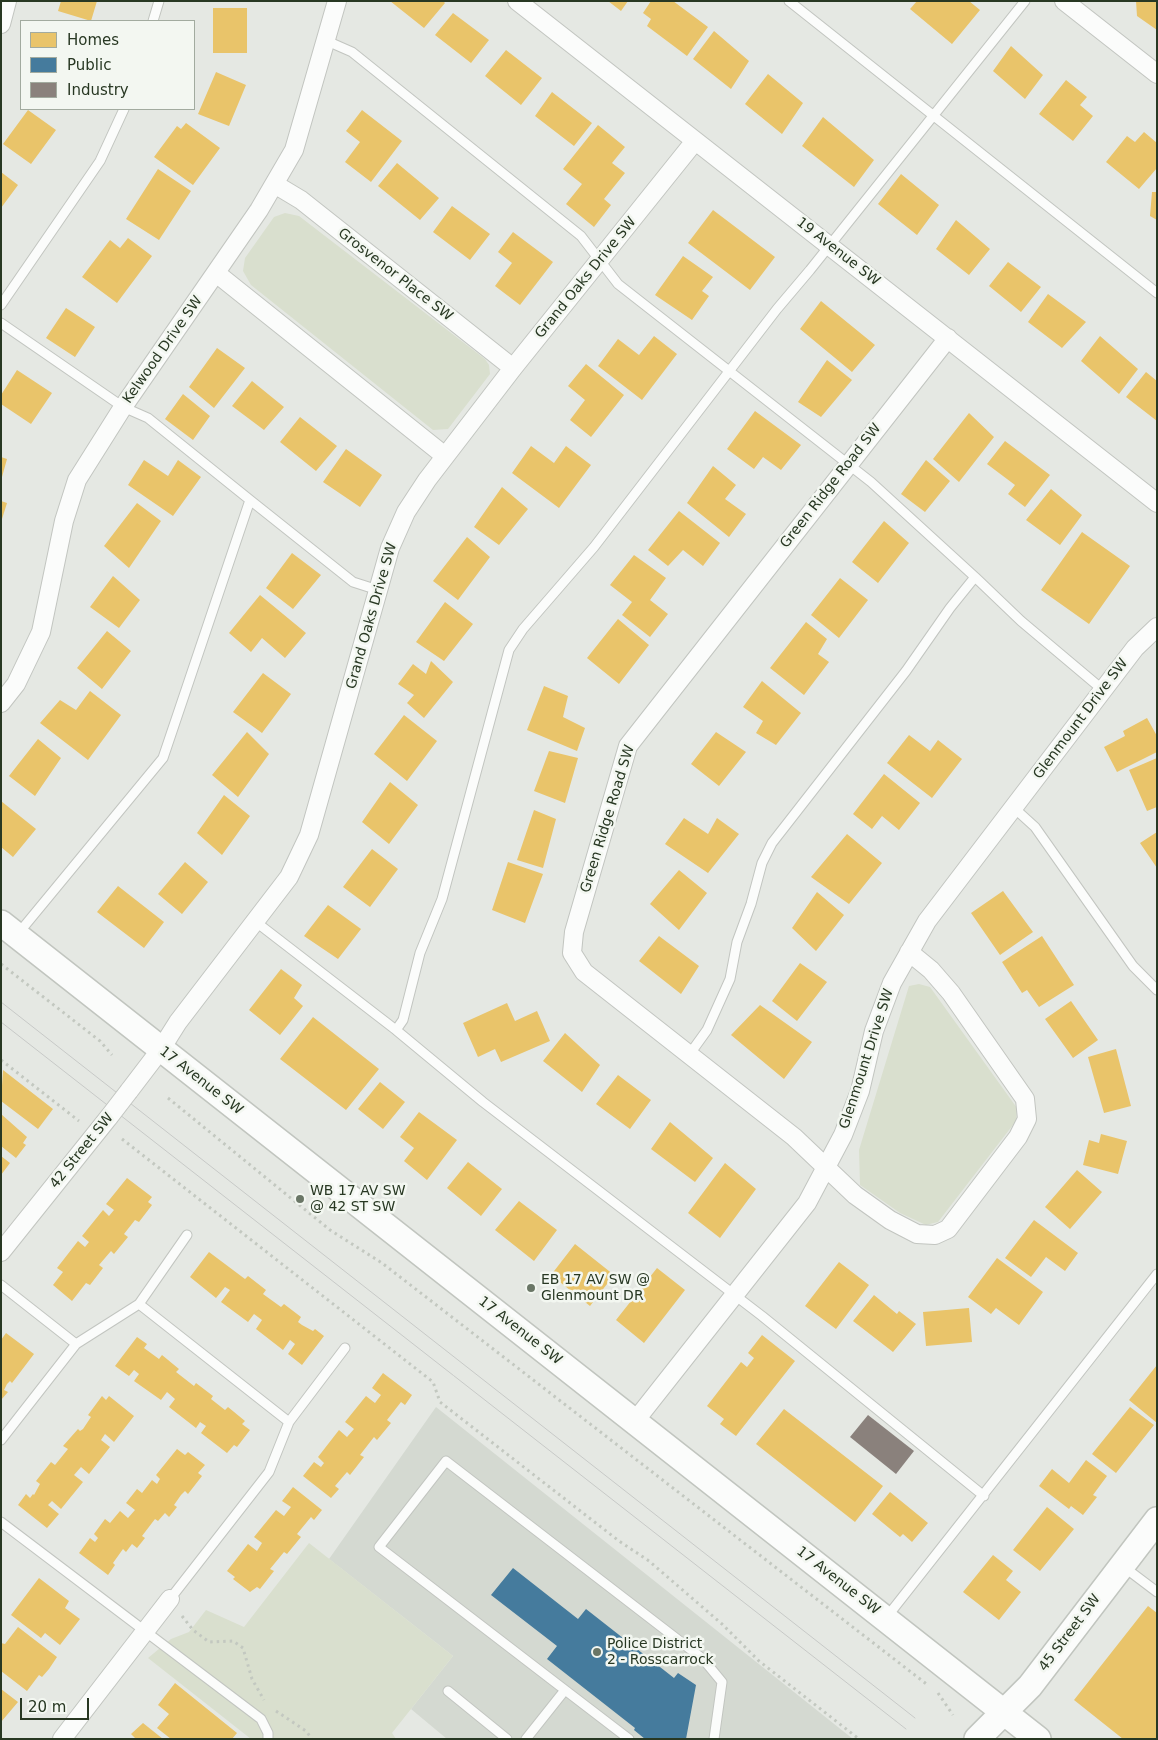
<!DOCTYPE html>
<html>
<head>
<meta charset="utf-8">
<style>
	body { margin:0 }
	#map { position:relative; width:1158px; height:1740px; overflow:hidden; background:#e5e8e3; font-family:"DejaVu Sans",sans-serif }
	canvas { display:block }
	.frame { position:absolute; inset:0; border:2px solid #283823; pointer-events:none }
	.legend { position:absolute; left:20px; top:20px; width:175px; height:90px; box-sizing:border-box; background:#f3f7f1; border:1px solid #a2ab9f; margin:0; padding:6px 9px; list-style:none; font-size:15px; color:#283823 }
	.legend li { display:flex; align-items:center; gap:10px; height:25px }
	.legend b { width:25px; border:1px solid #a2ab9f }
	.scale { position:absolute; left:20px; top:1698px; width:69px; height:22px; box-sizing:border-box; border:2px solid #283823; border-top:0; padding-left:6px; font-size:15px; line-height:18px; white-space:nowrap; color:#283823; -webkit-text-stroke:4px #f3f7f1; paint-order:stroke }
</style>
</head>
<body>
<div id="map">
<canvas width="1158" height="1740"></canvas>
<div class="frame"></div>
<ul class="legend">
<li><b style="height:14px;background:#e9c46a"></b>Homes</li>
<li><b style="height:14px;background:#457b9d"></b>Public</li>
<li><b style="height:14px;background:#8a817c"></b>Industry</li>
</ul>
<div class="scale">20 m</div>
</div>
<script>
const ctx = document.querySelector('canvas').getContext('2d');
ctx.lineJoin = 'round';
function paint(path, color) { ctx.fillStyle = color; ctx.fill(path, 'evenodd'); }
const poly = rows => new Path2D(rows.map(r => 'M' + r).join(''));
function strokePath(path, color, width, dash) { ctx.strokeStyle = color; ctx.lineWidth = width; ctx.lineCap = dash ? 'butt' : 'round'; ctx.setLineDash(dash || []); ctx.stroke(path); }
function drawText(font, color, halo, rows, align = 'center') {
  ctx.font = font + ' "DejaVu Sans",sans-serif'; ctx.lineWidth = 5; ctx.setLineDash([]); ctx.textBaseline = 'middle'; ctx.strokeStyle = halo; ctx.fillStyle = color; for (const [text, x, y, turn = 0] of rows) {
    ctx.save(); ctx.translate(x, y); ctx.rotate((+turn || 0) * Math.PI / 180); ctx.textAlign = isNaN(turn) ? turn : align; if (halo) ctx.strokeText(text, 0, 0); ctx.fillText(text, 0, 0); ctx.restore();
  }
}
paint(poly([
	[436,1407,853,1739,447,1739,411,1709,453,1656,329,1559]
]), '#d4d9d1');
paint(poly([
	[285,213,299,216,485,359,489,365,490,374,448,429,433,430,251,285,243,271,245,258,274,217],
	[919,984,930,987,1017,1108,1016,1121,938,1222,926,1225,900,1213,860,1185,859,1150,909,986],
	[309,1543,453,1656,392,1733,396,1739,251,1739,148,1658,171,1639,189,1632,206,1610,244,1627]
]), '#d9dfce');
paint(poly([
	[61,1,97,1,91,21,58,11],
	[390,1,443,1,445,3,424,28],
	[608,1,628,1,621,11],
	[651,1,673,1,708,27,687,56,647,26,651,19,643,13],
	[917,1,969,1,980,10,952,44,910,9],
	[1136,1,1157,1,1157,30,1137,16],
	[213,8,247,8,247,53,213,53],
	[453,13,489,40,471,63,435,35],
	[714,31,749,61,731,89,693,59],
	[1011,46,1043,75,1025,99,993,71],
	[506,50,542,78,521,105,485,76],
	[216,72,246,85,229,126,198,114],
	[768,74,803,103,782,134,745,104],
	[1066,80,1087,97,1080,105,1093,116,1073,141,1039,114],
	[552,92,592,123,574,146,535,116],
	[28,110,56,130,31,164,3,144],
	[362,110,402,141,371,182,345,162,360,142,346,131],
	[823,117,874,160,854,187,802,146],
	[186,123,220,148,193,185,154,157,177,126,181,129],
	[598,125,625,147,612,163,625,173,604,199,611,205,594,227,566,204,582,184,563,169],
	[1144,132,1157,143,1157,168,1139,189,1106,162,1127,136,1135,142],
	[397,163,439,198,420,220,378,186],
	[158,169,191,191,159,240,126,219],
	[1,172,18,185,1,208],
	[901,174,939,205,917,235,878,204],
	[1152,192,1157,192,1157,220,1150,216],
	[452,206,490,234,470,260,433,232],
	[713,210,775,257,750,290,688,243],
	[956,220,990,249,969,275,936,249],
	[513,232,553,262,520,305,495,286,512,263,498,252],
	[128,238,152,256,117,303,82,277,110,240,120,248],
	[683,256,713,277,702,291,709,296,692,320,655,295],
	[1008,262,1041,287,1021,312,989,286],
	[1048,294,1086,322,1062,348,1028,322],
	[821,301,875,345,852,372,800,329],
	[66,308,95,327,75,357,46,338],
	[654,336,677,354,642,400,598,366,618,339,639,355],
	[1100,336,1138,369,1119,394,1081,361],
	[217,348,245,368,214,408,189,387],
	[827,360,852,380,821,417,798,402],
	[586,364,624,395,591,437,570,420,585,400,568,386],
	[17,370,52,393,31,424,1,404,1,395],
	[1146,372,1157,381,1157,421,1126,397],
	[252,381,284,407,264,430,232,406],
	[183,394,210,416,193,440,165,419],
	[755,411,801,445,781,470,763,457,754,469,727,449],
	[969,413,994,437,959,482,933,459],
	[300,417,337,446,316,471,280,442],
	[1005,441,1050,475,1025,507,1008,494,1015,485,987,464],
	[531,446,554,463,566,446,591,465,559,508,512,473],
	[346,449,382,475,360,507,323,482],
	[1,457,7,459,2,477,1,477],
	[144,460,168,476,178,460,201,477,173,516,128,485],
	[926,460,950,481,925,512,901,494],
	[713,466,736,485,725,499,746,514,729,537,687,503],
	[502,487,528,509,499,545,474,527],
	[1051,489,1082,515,1060,545,1026,520],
	[1,501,7,503,2,519,1,519],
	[137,503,161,521,129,568,104,546],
	[679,511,720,543,703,566,683,550,668,566,648,550],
	[884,521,909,543,878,583,852,562],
	[1082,532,1130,566,1089,624,1041,590],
	[467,537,490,557,458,600,433,581],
	[292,553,321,575,293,609,266,588],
	[634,555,666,578,650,600,668,614,650,637,622,615,632,602,610,585],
	[113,576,140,600,119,628,90,607],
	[840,578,868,600,839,638,811,615],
	[260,595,306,633,285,658,262,638,251,652,229,633],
	[445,602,473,624,444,661,416,642],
	[618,619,649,645,619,684,587,658],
	[806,622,827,639,818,654,829,662,804,695,770,668],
	[107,631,131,651,102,689,77,668],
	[431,661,453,682,424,718,407,703,414,695,398,684,413,664,426,674],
	[263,673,291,694,262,733,233,712],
	[762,681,801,713,776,745,756,733,763,721,743,707],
	[544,686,568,696,563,717,585,728,577,751,527,730],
	[90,691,121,715,88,760,40,723,60,700,76,710],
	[404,715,437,741,407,781,374,754],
	[1147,718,1157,736,1157,752,1117,772,1104,747,1125,736,1123,731],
	[247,732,269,754,238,797,212,775],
	[716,732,746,752,719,786,691,764],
	[909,735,930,751,938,740,962,759,932,798,887,763],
	[38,739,61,758,35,796,9,776],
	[549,751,578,758,565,803,534,791],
	[1157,758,1157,807,1147,811,1129,770],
	[884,774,920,803,899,830,882,816,872,829,853,814],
	[390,782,418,805,389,844,362,822],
	[224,795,250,816,222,855,197,833],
	[1,801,36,829,13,857,1,847],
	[534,810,556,819,543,868,517,860],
	[684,818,708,834,717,818,739,834,708,873,665,844],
	[1157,832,1157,868,1140,843],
	[847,834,882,863,849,904,811,877],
	[372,849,398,869,370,907,343,887],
	[185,862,208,882,182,914,158,894],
	[508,862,543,874,525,923,492,910],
	[679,870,707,893,679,930,650,904],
	[118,886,164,922,144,948,97,912],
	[1003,891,1033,932,1000,955,971,913],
	[817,892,844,915,816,951,792,928],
	[328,905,361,929,338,959,304,936],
	[659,936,699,966,681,994,639,961],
	[1042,936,1074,985,1039,1007,1027,990,1022,993,1002,962],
	[800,963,827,982,797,1021,772,1001],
	[281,969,302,985,294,998,303,1006,280,1035,249,1010],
	[1071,1001,1098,1040,1073,1058,1045,1019],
	[507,1003,515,1021,537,1011,550,1041,501,1062,495,1049,478,1057,463,1023],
	[760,1005,812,1042,784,1079,731,1035],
	[313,1017,379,1069,346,1110,280,1059],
	[565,1033,600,1065,582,1092,543,1061],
	[1116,1049,1131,1106,1104,1113,1088,1057],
	[3,1070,53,1109,38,1129,1,1101],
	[618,1075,651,1100,630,1129,596,1104],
	[380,1082,405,1102,383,1129,358,1109],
	[419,1112,457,1140,427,1180,404,1161,414,1148,400,1137],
	[1,1114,27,1137,23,1143,26,1145,16,1158,1,1146],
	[670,1122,713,1158,695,1182,651,1149],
	[1101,1134,1127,1141,1118,1174,1083,1165,1089,1140,1099,1143],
	[1,1156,10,1163,1,1175],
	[468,1162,502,1189,481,1216,447,1188],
	[725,1163,756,1189,720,1238,688,1213],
	[1077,1170,1102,1192,1070,1229,1045,1207],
	[127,1178,152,1197,148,1202,152,1205,139,1222,135,1220,124,1234,128,1237,114,1254,111,1251,99,1265,103,1268,90,1285,86,1283,72,1301,53,1285,63,1272,57,1268,78,1241,85,1247,89,1242,82,1236,103,1210,109,1216,114,1210,106,1204],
	[519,1201,557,1230,534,1261,495,1230],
	[1034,1220,1078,1253,1065,1271,1046,1257,1031,1277,1005,1258],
	[575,1244,614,1275,590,1306,551,1275],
	[209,1252,245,1279,248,1276,266,1290,263,1294,281,1307,284,1304,301,1317,298,1322,302,1325,313,1331,315,1329,324,1336,302,1365,288,1354,295,1344,290,1340,283,1350,256,1329,262,1320,254,1314,248,1322,221,1302,230,1290,225,1287,216,1298,190,1277],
	[997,1258,1043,1292,1019,1325,996,1308,991,1314,968,1297],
	[839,1262,869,1285,836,1329,805,1306],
	[657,1268,685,1290,644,1343,616,1320],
	[874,1295,897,1314,899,1311,916,1324,893,1352,853,1321],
	[969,1308,972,1342,926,1346,923,1312],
	[6,1333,34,1354,12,1383,10,1381,7,1384,4,1390,8,1392,1,1400,1,1340],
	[762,1335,795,1361,736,1436,720,1424,724,1419,707,1406,741,1362,747,1367,754,1358,748,1353],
	[137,1337,147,1344,144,1348,159,1359,162,1355,179,1369,176,1372,194,1386,196,1383,213,1396,211,1399,225,1410,228,1407,245,1421,242,1424,250,1430,237,1447,234,1445,227,1453,201,1433,206,1426,200,1422,196,1428,169,1407,175,1399,167,1392,161,1400,134,1381,139,1374,134,1370,129,1376,115,1366],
	[1157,1365,1157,1423,1129,1400],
	[383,1373,412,1395,405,1405,401,1402,387,1420,391,1423,377,1440,374,1437,360,1455,364,1457,350,1475,347,1472,335,1486,339,1489,331,1498,303,1476,314,1462,321,1467,324,1463,318,1457,339,1430,347,1437,354,1429,345,1422,366,1396,375,1403,381,1395,372,1388],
	[102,1396,106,1400,109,1396,134,1416,114,1442,105,1434,101,1440,110,1447,89,1474,81,1467,74,1475,83,1482,61,1509,52,1501,48,1505,59,1514,47,1528,18,1505,26,1494,30,1498,33,1494,34,1495,40,1484,36,1481,51,1462,55,1465,68,1449,63,1446,78,1429,80,1431,83,1429,91,1417,88,1415],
	[1130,1407,1154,1425,1116,1473,1092,1454],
	[784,1409,883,1486,855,1522,756,1444],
	[177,1449,185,1455,188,1452,205,1465,198,1473,202,1476,188,1494,185,1491,181,1495,174,1505,177,1507,169,1517,165,1513,158,1521,155,1519,142,1536,145,1538,137,1548,132,1544,126,1552,123,1549,113,1563,115,1565,108,1575,79,1553,90,1538,95,1542,98,1538,94,1534,105,1519,110,1523,120,1511,128,1518,135,1510,126,1503,137,1489,142,1493,152,1480,157,1484,160,1479,156,1475],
	[1086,1460,1107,1476,1093,1495,1097,1497,1083,1515,1071,1506,1069,1509,1039,1486,1052,1469,1069,1483],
	[293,1487,322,1510,314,1520,311,1517,297,1534,301,1537,287,1554,284,1552,270,1569,274,1571,260,1589,257,1587,250,1592,233,1579,235,1577,227,1571,248,1544,257,1551,262,1543,254,1537,276,1510,284,1516,291,1507,282,1501],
	[890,1492,928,1523,912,1542,903,1534,900,1537,872,1514],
	[1047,1507,1074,1529,1040,1571,1013,1550],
	[993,1555,1013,1571,1006,1580,1021,1592,999,1620,963,1592],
	[39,1578,69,1601,65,1608,80,1619,60,1645,45,1633,41,1638,11,1615],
	[1148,1606,1157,1613,1157,1739,1123,1739,1074,1700],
	[18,1627,57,1657,49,1669,42,1677,39,1675,27,1691,1,1671,1,1643,5,1644],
	[175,1683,237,1733,232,1739,171,1739,157,1728,169,1714,158,1705],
	[1,1689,18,1702,1,1722],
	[143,1723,163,1739,133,1739,135,1738,131,1734]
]), '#e9c46a');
paint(poly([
	[513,1568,578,1619,586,1609,674,1678,678,1673,696,1685,686,1739,645,1739,634,1730,635,1728,547,1659,557,1646,491,1595]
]), '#457b9d');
paint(poly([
	[868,1415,914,1451,896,1474,850,1437]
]), '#8a817c');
const lane = poly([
	[789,1,1157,293],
	[153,21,159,1],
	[327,41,352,52,581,236,618,284,871,482,975,577],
	[1,305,100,161,124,109],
	[1,323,123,407,148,418,250,500],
	[1013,807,1035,827,1133,966,1157,990],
	[256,922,396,1030,483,1102,762,1316,984,1496],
	[17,935,163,758,250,500,353,582,378,590],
	[396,1030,403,1020,420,953,442,899,509,650,523,629,594,547,777,309,810,270,1025,1],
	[689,1055,707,1030,730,979,737,942,751,904,762,863,772,843,906,671,950,608,975,577,1021,621,1103,690],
	[1,1285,76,1344],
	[139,1304,289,1422],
	[1,1440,76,1344,139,1304,187,1235],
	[1,1522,261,1719,268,1733,268,1739],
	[1124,1567,1157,1592],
	[170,1599,269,1472,289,1422,345,1348],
	[886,1618,1157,1274],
	[565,1690,629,1739],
	[448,1691,507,1739],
	[526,1739,565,1690,379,1547,446,1461,703,1659,722,1682,714,1739]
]);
const street = poly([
	[517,1,1157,503],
	[1064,1,1157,74],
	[1,24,7,1],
	[276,185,301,200,513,368],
	[216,273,445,456],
	[1,703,16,684,41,632,64,521,77,480,123,407,259,210,294,150,337,1],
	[909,952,931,970,951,993,1025,1099,1027,1119,1018,1137,948,1229,935,1235,917,1234,890,1220,855,1195,794,1137,584,972,572,953,574,932,628,746,948,338],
	[129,1091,161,1049,178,1022,289,877,309,835,390,548,406,512,427,480,513,368,695,141],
	[1,1252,109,1117],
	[635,1421,807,1203,843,1135,860,1091,874,1031,892,983,927,921,1135,648,1157,627],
	[62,1739,170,1599]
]);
const secondary = poly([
	[1,923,1038,1739],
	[977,1739,1030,1686,1157,1520]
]);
strokePath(lane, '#c2c5c0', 11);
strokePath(street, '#c2c5c0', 20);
strokePath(secondary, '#c1c5bf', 28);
strokePath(poly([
	[1,964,100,1041,112,1055],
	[1,1060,79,1121],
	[168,1098,330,1230,382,1263,929,1686],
	[122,1139,433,1382,440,1402,619,1541,649,1561,722,1624,759,1661,859,1739],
	[182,1616,193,1630,209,1642,233,1641,243,1648,252,1679,264,1700],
	[938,1693,953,1715],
	[276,1711,306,1731,312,1739]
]), '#c3c8c0', 3, [2.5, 4]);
strokePath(lane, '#fbfcfb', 9);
strokePath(street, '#fbfcfb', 18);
strokePath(secondary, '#fbfcfb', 25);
strokePath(poly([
	[1,1002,915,1718],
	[1,1022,906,1729]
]), '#c7c9c7', 1);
const streetBridge = poly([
	[109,1117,129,1091]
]);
strokePath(streetBridge, '#c2c5c0', 20, []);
strokePath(streetBridge, '#fbfcfb', 18);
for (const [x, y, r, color] of [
	[300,1199,5,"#6a7666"],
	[531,1288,5,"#6a7666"],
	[597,1652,5,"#6a7666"]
]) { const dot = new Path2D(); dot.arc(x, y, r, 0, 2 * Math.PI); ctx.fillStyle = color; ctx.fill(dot); strokePath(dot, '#f3f7f1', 2); }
drawText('14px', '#283823', '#f3f7f1', [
	["19 Avenue SW",838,252,38],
	["Grosvenor Place SW",395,275,38],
	["Grand Oaks Drive SW",586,278,-51],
	["Kelwood Drive SW",163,350,-55],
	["Green Ridge Road SW",831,486,-52],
	["Grand Oaks Drive SW",372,616,-74],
	["Glenmount Drive SW",1081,719,-53],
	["Green Ridge Road SW",608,819,-73],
	["Glenmount Drive SW",867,1059,-72],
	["17 Avenue SW",201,1081,38],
	["42 Street SW",82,1151,-51],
	["17 Avenue SW",520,1331,38],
	["17 Avenue SW",838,1581,38],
	["45 Street SW",1070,1633,-53]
]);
drawText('14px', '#283823', '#f3f7f1', [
	["WB 17 AV SW",310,1191],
	["@ 42 ST SW",310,1207],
	["EB 17 AV SW @",541,1280],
	["Glenmount DR",541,1296],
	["Police District",607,1644],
	["2 - Rosscarrock",607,1660]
], 'left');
</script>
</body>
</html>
